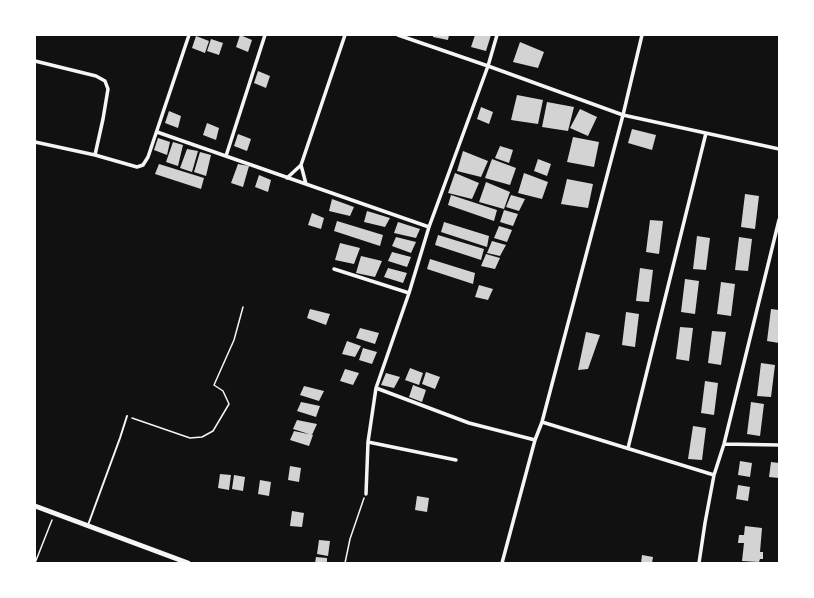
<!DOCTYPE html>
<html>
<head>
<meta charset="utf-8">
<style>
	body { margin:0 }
	#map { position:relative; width:814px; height:598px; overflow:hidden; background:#111; font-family:"Varela Round",sans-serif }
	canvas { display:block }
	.frame { position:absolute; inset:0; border:36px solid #fff; pointer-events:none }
</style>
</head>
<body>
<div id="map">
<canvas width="814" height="598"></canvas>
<div class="frame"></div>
</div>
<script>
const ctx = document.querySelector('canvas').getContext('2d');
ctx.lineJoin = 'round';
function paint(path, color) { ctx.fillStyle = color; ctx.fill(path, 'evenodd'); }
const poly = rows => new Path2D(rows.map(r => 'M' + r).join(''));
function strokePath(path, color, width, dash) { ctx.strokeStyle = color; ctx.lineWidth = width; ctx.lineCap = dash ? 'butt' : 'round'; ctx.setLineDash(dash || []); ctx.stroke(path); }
paint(poly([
	[240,35,252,40,248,52,236,47],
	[433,35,449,35,448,40,433,37],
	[475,35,491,35,486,51,471,47],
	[196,36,209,41,205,53,192,48],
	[211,39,223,43,219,55,207,51],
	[520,42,544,52,538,68,513,62],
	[258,71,270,76,266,88,254,83],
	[517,95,543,100,538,124,511,120],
	[547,102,574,107,568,131,542,127],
	[481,107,493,112,489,124,477,119],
	[580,109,597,117,588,136,570,128],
	[169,111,181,116,178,128,165,123],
	[207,123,219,128,216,140,203,135],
	[632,129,656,135,652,150,628,143],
	[238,134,251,139,247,151,234,146],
	[573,137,599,142,594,167,567,162],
	[158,138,170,142,167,155,154,150],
	[173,142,183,145,178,166,166,162],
	[500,146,513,150,509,163,495,158],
	[187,149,198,151,192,172,180,168],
	[463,151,488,161,481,177,457,171],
	[200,152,211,155,206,176,194,172],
	[492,159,516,168,510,185,485,178],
	[538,159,551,164,547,176,534,171],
	[159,164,204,178,201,189,155,174],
	[238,164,249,166,243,187,231,183],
	[455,173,479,183,472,199,448,193],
	[524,173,548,182,542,199,518,193],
	[259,175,271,180,268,192,255,187],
	[567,179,593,184,588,208,561,204],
	[486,182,510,192,504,209,479,202],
	[745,194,759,196,755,229,741,227],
	[451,195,497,210,494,221,448,205],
	[511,195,525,199,519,211,506,207],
	[332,199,354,207,350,216,329,211],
	[504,210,518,214,513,226,500,222],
	[367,211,390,218,385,227,364,222],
	[312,213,324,218,321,229,308,225],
	[650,220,663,221,659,254,646,252],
	[337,221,383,235,380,246,334,231],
	[398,222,420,229,416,238,394,233],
	[444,222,489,236,487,247,441,232],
	[499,226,512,230,507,242,494,238],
	[438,235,484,249,481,260,435,245],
	[697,236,710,238,706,270,693,269],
	[396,237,416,242,411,253,392,246],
	[739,237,752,239,748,271,735,270],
	[492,241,506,245,500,256,487,253],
	[340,243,360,248,354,264,335,260],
	[392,252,411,257,407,267,388,261],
	[486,254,500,258,495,269,481,266],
	[361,256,382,261,375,277,356,273],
	[430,259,475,273,473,284,427,269],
	[388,268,407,273,403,283,384,277],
	[640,268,653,270,649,302,636,301],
	[685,279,699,281,695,314,681,312],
	[721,282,735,284,731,316,717,314],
	[479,285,493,289,488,300,475,297],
	[310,309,330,314,326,325,307,318],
	[771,309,779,310,779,343,767,341],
	[626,312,639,314,635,347,622,345],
	[680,327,693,328,689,361,676,359],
	[360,328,379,333,375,344,356,338],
	[712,331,726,332,721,365,708,363],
	[586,332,600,335,588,369,578,370],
	[347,341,361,346,355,357,342,354],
	[363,348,377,352,372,364,359,360],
	[761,363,775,365,771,397,757,396],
	[410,368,423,373,419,385,405,380],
	[345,369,359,373,353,385,340,381],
	[426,372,440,377,435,389,422,384],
	[386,373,400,377,394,388,381,385],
	[705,381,718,383,714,415,701,413],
	[413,385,426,390,422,402,409,397],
	[304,386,324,391,319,401,300,395],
	[301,402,320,406,316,417,297,411],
	[751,402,764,404,760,436,747,434],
	[297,420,317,424,312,435,293,429],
	[693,426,706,428,702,460,688,459],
	[294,431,313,435,309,446,290,440],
	[740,461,752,463,750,477,738,475],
	[771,462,779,463,779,478,769,477],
	[290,466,301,468,299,482,288,480],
	[220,474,231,475,229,490,218,488],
	[234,475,245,477,243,491,232,489],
	[260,480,271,482,269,496,258,494],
	[738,485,750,487,748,501,736,499],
	[417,496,429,498,427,512,415,510],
	[292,511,304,513,302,527,290,526],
	[745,526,762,528,760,552,763,552,763,559,760,559,759,562,742,561,744,543,738,543,739,535,744,535],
	[319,540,330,541,328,556,317,554],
	[642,555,653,557,652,563,641,563],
	[316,557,327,558,327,563,315,563]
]), '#d3d3d3');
strokePath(poly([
	[132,418,190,438,202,437,213,431,229,404,223,391,214,385,234,340,243,307],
	[35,563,52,520],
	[345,563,350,539,364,498]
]), '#f5f5f5', 1.5);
strokePath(poly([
	[88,525,120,438,127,416]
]), '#f5f5f5', 2);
strokePath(poly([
	[398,35,488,66,623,115,779,149],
	[35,61,96,76,105,81,108,89,103,119,95,155],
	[157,132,429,227],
	[35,142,95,155,137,167,143,165,148,157,189,35],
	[226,156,265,35],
	[301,165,306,184],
	[287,178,301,165,345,35],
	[334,269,409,293],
	[376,388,469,423,535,440],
	[542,422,714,475],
	[368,442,456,460],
	[724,444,779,445],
	[628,448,706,133],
	[366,494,368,442,376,388,409,293,429,227,488,66,497,35],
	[502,563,535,440,542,422,623,115,642,35],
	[699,563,705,523,714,475,724,444,779,220]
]), '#f5f5f5', 3.5);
strokePath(poly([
	[35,506,188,563]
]), '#f5f5f5', 5);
</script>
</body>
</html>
